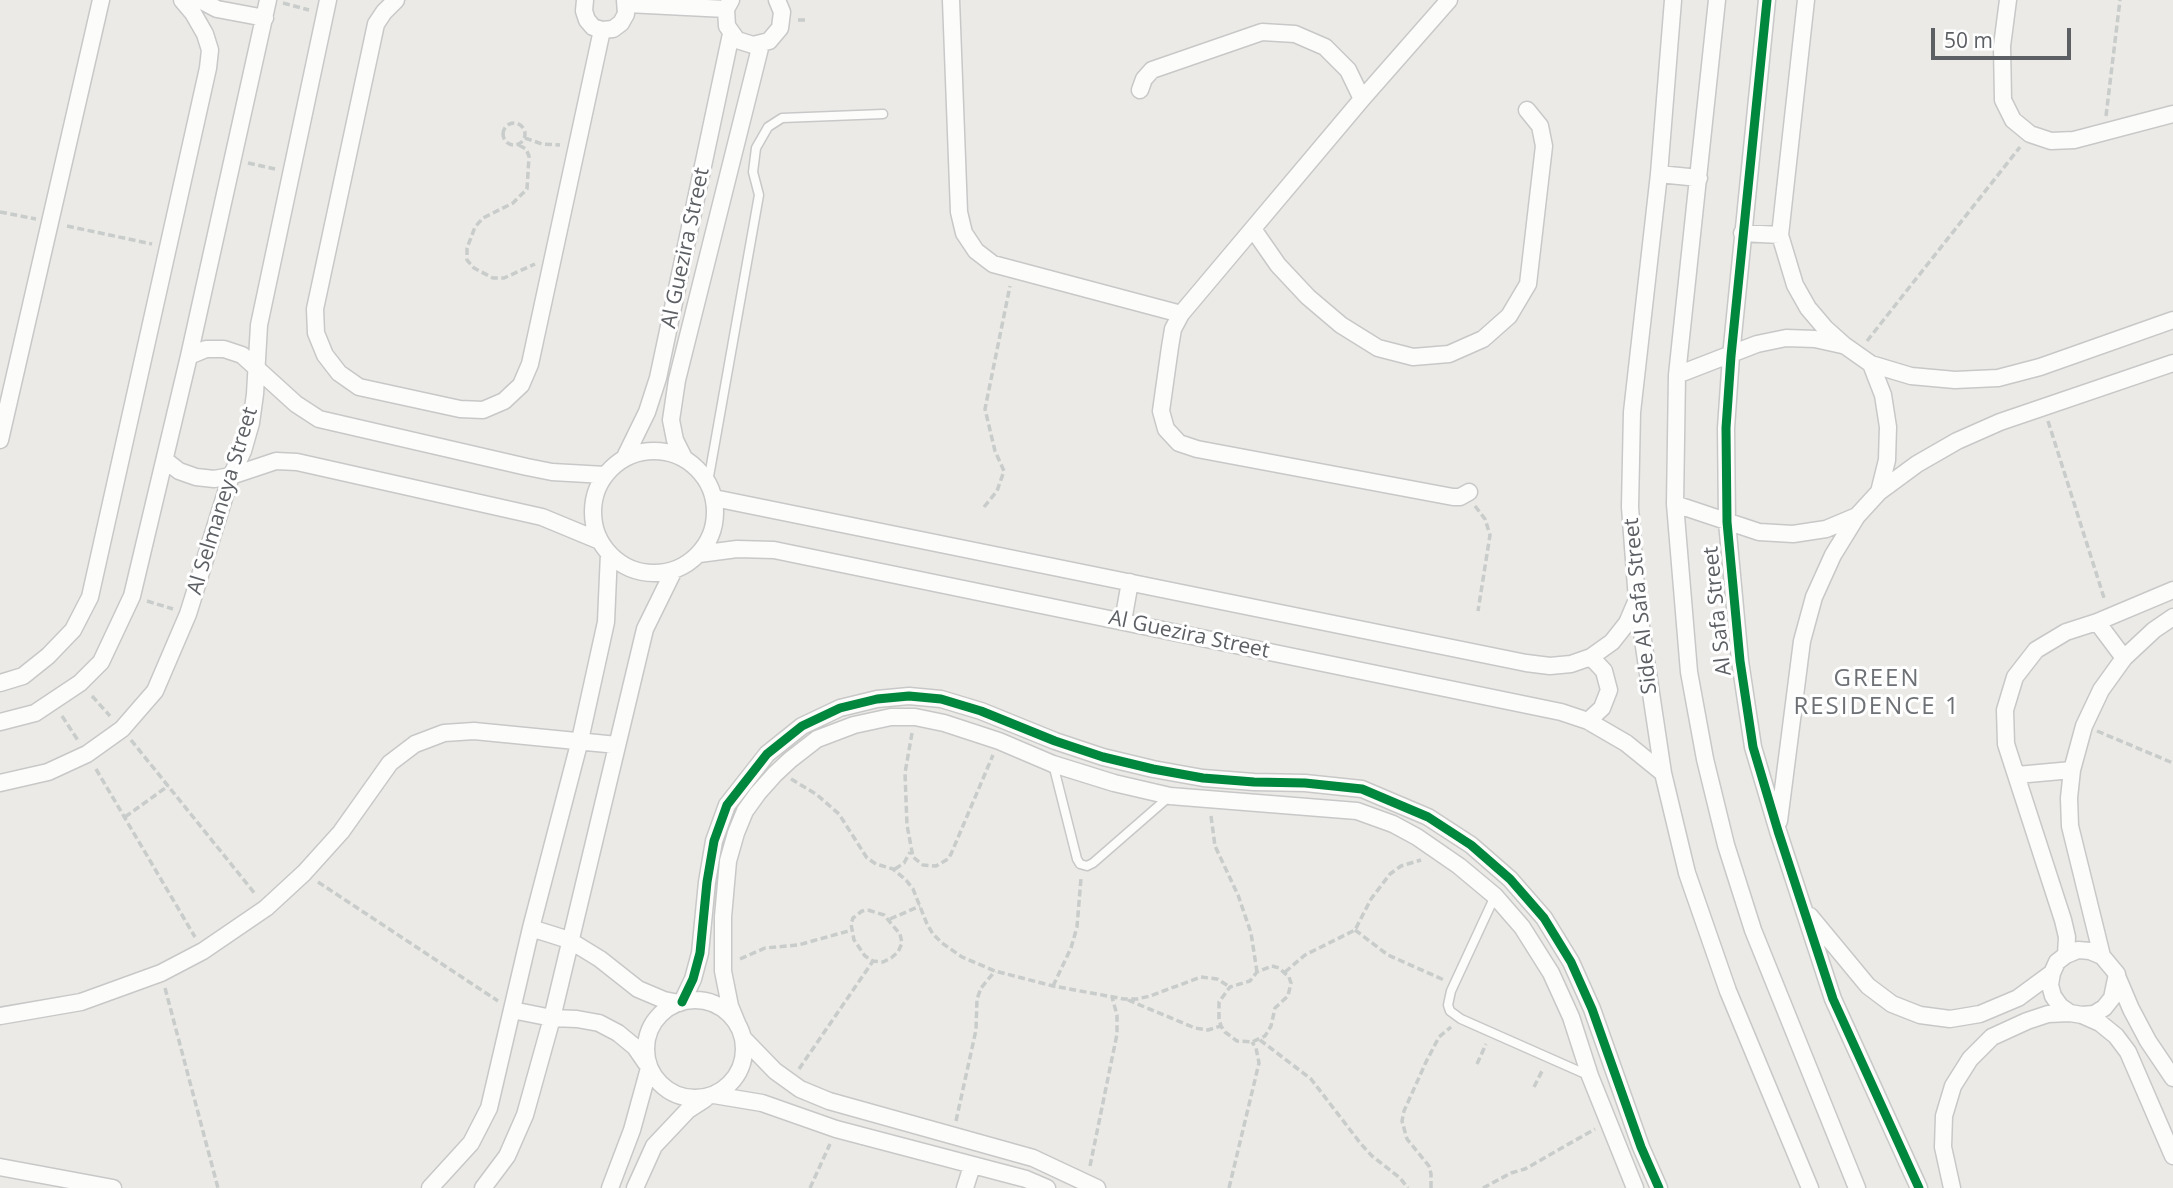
<!DOCTYPE html>
<html>
<head>
<meta charset="utf-8">
<style>
	body { margin:0 }
	#map { position:relative; width:2173px; height:1188px; overflow:hidden; background:#ebeae6; font-family:"Open Sans",sans-serif }
	canvas { display:block }
	.scale { position:absolute; left:1931px; top:28px; width:140px; height:32px; box-sizing:border-box; border:4px solid #5c5f63; border-top:0; padding-left:9px; font-size:21px; line-height:24px; white-space:nowrap; color:#5c5f63; -webkit-text-stroke:5px #fff; paint-order:stroke }
</style>
</head>
<body>
<div id="map">
<canvas width="2173" height="1188"></canvas>
<div class="scale">50 m</div>
</div>
<script>
const ctx = document.querySelector('canvas').getContext('2d');
ctx.lineJoin = 'round';
const poly = rows => new Path2D(rows.map(r => 'M' + r).join(''));
function strokePath(path, color, width, dash) { ctx.strokeStyle = color; ctx.lineWidth = width; ctx.lineCap = dash ? 'butt' : 'round'; ctx.setLineDash(dash || []); ctx.stroke(path); }
function drawText(font, color, halo, rows, align = 'center') {
  ctx.font = font + ' "Open Sans",sans-serif'; ctx.lineWidth = 6; ctx.setLineDash([]); ctx.textBaseline = 'middle'; ctx.strokeStyle = halo; ctx.fillStyle = color; for (const [text, x, y, turn = 0] of rows) {
    ctx.save(); ctx.translate(x, y); ctx.rotate((+turn || 0) * Math.PI / 180); ctx.textAlign = isNaN(turn) ? turn : align; if (halo) ctx.strokeText(text, 0, 0); ctx.fillText(text, 0, 0); ctx.restore();
  }
}
const service = poly([
	[708,482,759,195,753,172,756,148,768,127,782,118,883,114],
	[1053,764,1077,859,1080,864,1087,866,1093,863,1170,796],
	[1495,896,1451,991,1448,1005,1450,1011,1461,1019,1590,1076]
]);
const minor = poly([
	[200,0,217,9,265,18],
	[396,0,384,12,376,24,315,309,316,333,325,355,339,373,359,387,460,409,483,410,504,401,521,385,530,364,602,30],
	[585,0,584,11,587,20,593,27,602,30,613,29,621,23,626,14,625,0],
	[731,0,726,9,727,26,737,40,753,45,769,41,780,28,782,12,777,0],
	[951,0,959,212,964,233,976,251,993,264,1181,314],
	[1449,0,1362,99,1181,314,1173,329,1170,347,1161,411,1166,429,1179,443,1197,449,1453,497,1460,497,1469,492],
	[1673,0,1659,174,1632,412,1630,507,1637,600,1663,773,1687,873,1728,991,1810,1188],
	[1717,0,1677,375,1675,504,1689,672,1705,759,1726,845,1753,930,1857,1188],
	[1767,0,1731,356,1726,428,1727,522,1740,661,1753,747,1778,831,1833,999,1919,1188],
	[1806,0,1780,235,1795,285,1808,308,1825,328,1844,345,1871,364,1911,376,1955,380,1998,378,2040,367,2173,320],
	[2008,0,2002,46,2003,100,2013,120,2030,134,2051,141,2074,140,2173,114],
	[627,4,726,9],
	[1140,90,1144,79,1152,70,1262,32,1295,34,1325,47,1348,70,1362,99],
	[1659,174,1699,178],
	[1253,229,1278,265,1308,297,1341,325,1378,348,1413,357,1449,354,1483,339,1509,316,1528,284,1544,146,1540,126,1527,110],
	[1742,233,1780,235],
	[189,356,206,349,224,349,242,355,296,404,319,419,527,467,552,472,605,475],
	[1871,364,1883,395,1888,427,1887,460,1879,492],
	[1677,375,1757,344,1786,338,1815,339,1842,345],
	[0,440,101,0],
	'593 512a61 61 0 1 1 122 0a61 61 0 1 1-122 0Z',
	[625,457,647,412,658,378,731,34],
	[684,458,675,440,671,420,677,380,761,44],
	[165,460,179,471,196,477,214,479,231,476,276,461,297,462,542,517,600,541],
	[714,498,1526,663,1550,666,1571,664,1591,657,1612,642,1627,623,1636,602],
	[1675,504,1759,532,1793,534,1826,529,1857,516],
	[699,554,737,549,774,550,1561,712,1588,721,1626,743,1663,773],
	[1123,621,1130,582],
	[2097,622,2124,658],
	[0,683,23,676,48,656,73,630,90,597,208,68,210,50,205,34,193,13,182,0],
	[1588,721,1602,708,1609,690,1604,671,1591,657],
	[0,722,35,713,80,683,101,662,132,596,189,356,268,0],
	[2017,775,2072,770],
	[0,783,48,772,87,754,122,729,155,691,188,614,231,476,243,451,251,423,255,394,259,325,328,0],
	[1779,821,1802,641,1814,597,1833,555,1857,516,1879,492,1917,464,1957,441,2000,422,2173,363],
	[1810,916,1868,986,1892,1004,1920,1015,1950,1019,1980,1014,2018,998,2052,973],
	[531,928,569,940,600,959,638,989,664,1000,679,1003],
	[2078,950,2090,951,2102,956,2117,974,2112,998,2104,1008,2094,1014,2082,1015,2070,1013,2060,1006,2053,996,2050,985,2052,973,2057,962,2066,955,2078,950],
	[2066,955,2067,937,2063,920,2006,744,2005,710,2015,677,2036,650,2066,632,2097,622,2173,590],
	[2102,956,2070,826,2069,798,2072,770,2084,726,2101,690,2124,658,2154,630,2173,617],
	[2117,976,2131,1009,2148,1041,2173,1078],
	'646 1049a49 49 0 1 1 98 0a49 49 0 1 1-98 0Z',
	[682,1002,693,979,700,953,707,882,714,841,727,805,767,754,802,726,840,708,877,699,909,696,941,699,981,711,1055,741,1103,757,1153,769,1203,778,1254,782,1305,783,1362,789,1428,817,1471,845,1510,879,1544,918,1571,962,1592,1009,1641,1147,1659,1188],
	[512,1010,552,1018,577,1019,599,1023,618,1033,635,1047,646,1063],
	[2082,1015,2100,1023,2116,1036,2128,1052,2173,1156],
	[0,1016,81,1002,161,973,203,951,266,908,304,873,341,832,390,763,415,744,444,733,474,731,617,745],
	[737,1023,730,1006,723,971,723,917,728,861,736,833,745,811,758,793,775,774,790,760,817,739,854,725,891,717,915,717,944,723,999,741,1053,764,1114,783,1170,796,1357,811,1393,824,1417,837,1459,866,1495,896,1522,927,1551,973,1571,1017,1590,1076,1635,1188],
	[743,1038,775,1071,800,1089,829,1101,1033,1158,1097,1188],
	[714,1095,762,1103,836,1129,1026,1179,1047,1188],
	[0,1167,113,1188],
	[430,1188,471,1143,489,1108,531,928,580,740,606,622,609,553],
	[483,1188,507,1156,525,1115,552,1018,645,629,674,570],
	[610,1188,632,1130,649,1068],
	[635,1188,654,1146,688,1110,705,1099],
	[965,1188,972,1166],
	[1952,1188,1943,1147,1944,1116,1953,1086,1970,1059,1992,1037,2027,1021,2048,1014,2070,1013]
]);
strokePath(service, '#c8c8c8', 11);
strokePath(minor, '#c8c8c8', 19);
strokePath(poly([
	[283,3,309,10],
	[798,20,807,20],
	[2106,116,2120,0],
	'503 134a11 11 0 1 1 22 0a11 11 0 1 1-22 0Z',
	[525,138,542,144,560,145],
	[519,145,526,149,529,156,527,189,513,203,483,218,475,227,467,248,467,260,474,268,493,278,504,278,535,264],
	[248,163,275,169],
	[0,212,36,219],
	[67,226,152,244],
	[1867,341,2020,147],
	[2048,421,2105,601],
	[1475,506,1485,519,1490,535,1478,611],
	[984,507,997,491,1004,471,995,451,985,409,1010,286],
	[147,601,173,609],
	[92,696,110,716],
	[62,716,79,742],
	[2097,731,2173,763],
	[912,733,905,773,907,825,913,857,923,865,936,866,948,859,951,854,993,755],
	[131,740,256,895],
	[96,769,195,937],
	[791,779,816,794,839,814,867,858,876,864,893,869,906,880,913,889,927,924,933,934,942,943,962,957,995,971,1053,986,1124,999,1137,999,1150,996,1201,977,1217,979,1230,987],
	[1211,816,1215,846,1238,895,1251,933,1257,972],
	[125,817,168,786],
	[895,869,904,863,910,852],
	[318,882,498,1001],
	[868,910,884,915,900,934,902,943,898,952,891,958,883,962,873,961,865,956,854,940,851,924,853,918,862,911,868,910],
	[890,919,920,906],
	[1355,930,1388,955,1444,980],
	[740,959,765,948,798,945,852,930],
	[1272,966,1279,968,1289,977,1291,983,1288,996,1275,1008,1271,1026,1265,1036,1252,1042,1237,1041,1225,1032,1221,1026,1219,1019,1219,1002,1230,987,1250,981,1257,972,1272,966],
	[1285,972,1305,955,1355,930,1371,899,1390,874,1401,866,1421,860],
	[1053,986,1071,948,1077,927,1081,878],
	[165,988,218,1188],
	[1128,1000,1195,1028,1208,1030,1221,1026],
	[1260,1040,1311,1079,1361,1144,1372,1156,1400,1178,1408,1188],
	[1477,1064,1486,1044],
	[799,1069,873,961],
	[1534,1087,1543,1069],
	[956,1121,976,1030,977,999,981,988,995,971],
	[1090,1166,1117,1034,1117,1015,1112,997],
	[810,1188,830,1144],
	[1229,1188,1259,1063,1256,1048,1252,1042],
	[1431,1188,1431,1174,1429,1166,1407,1139,1402,1121,1404,1111,1426,1062,1439,1037,1451,1027],
	[1483,1188,1511,1173,1525,1169,1595,1129]
]), '#c8ccca', 3.5, [7, 3.5]);
strokePath(service, '#fcfcfb', 8);
strokePath(minor, '#fcfcfb', 16);
strokePath(poly([
	[1767,0,1731,356,1726,428,1727,522,1740,661,1753,747,1778,831,1833,999,1919,1188],
	[682,1002,693,979,700,953,707,882,714,841,727,805,767,754,802,726,840,708,877,699,909,696,941,699,981,711,1055,741,1103,757,1153,769,1203,778,1254,782,1305,783,1362,789,1428,817,1471,845,1510,879,1544,918,1571,962,1592,1009,1641,1147,1659,1188]
]), '#00873e', 9);
drawText('21px', '#5c5f63', '#fff', [
	["Al Guezira Street",686,248,-78],
	["Al Selmaneya Street",223,501,-73],
	["Side Al Safa Street",1641,606,-96],
	["Al Safa Street",1718,611,-96],
	["Al Guezira Street",1189,635,12]
]);
ctx.letterSpacing = '2px';
drawText('24px', '#6d7175', '#fff', [
	["GREEN",1877,679],
	["RESIDENCE 1",1877,707]
]);
ctx.letterSpacing = '0px';
</script>
</body>
</html>
